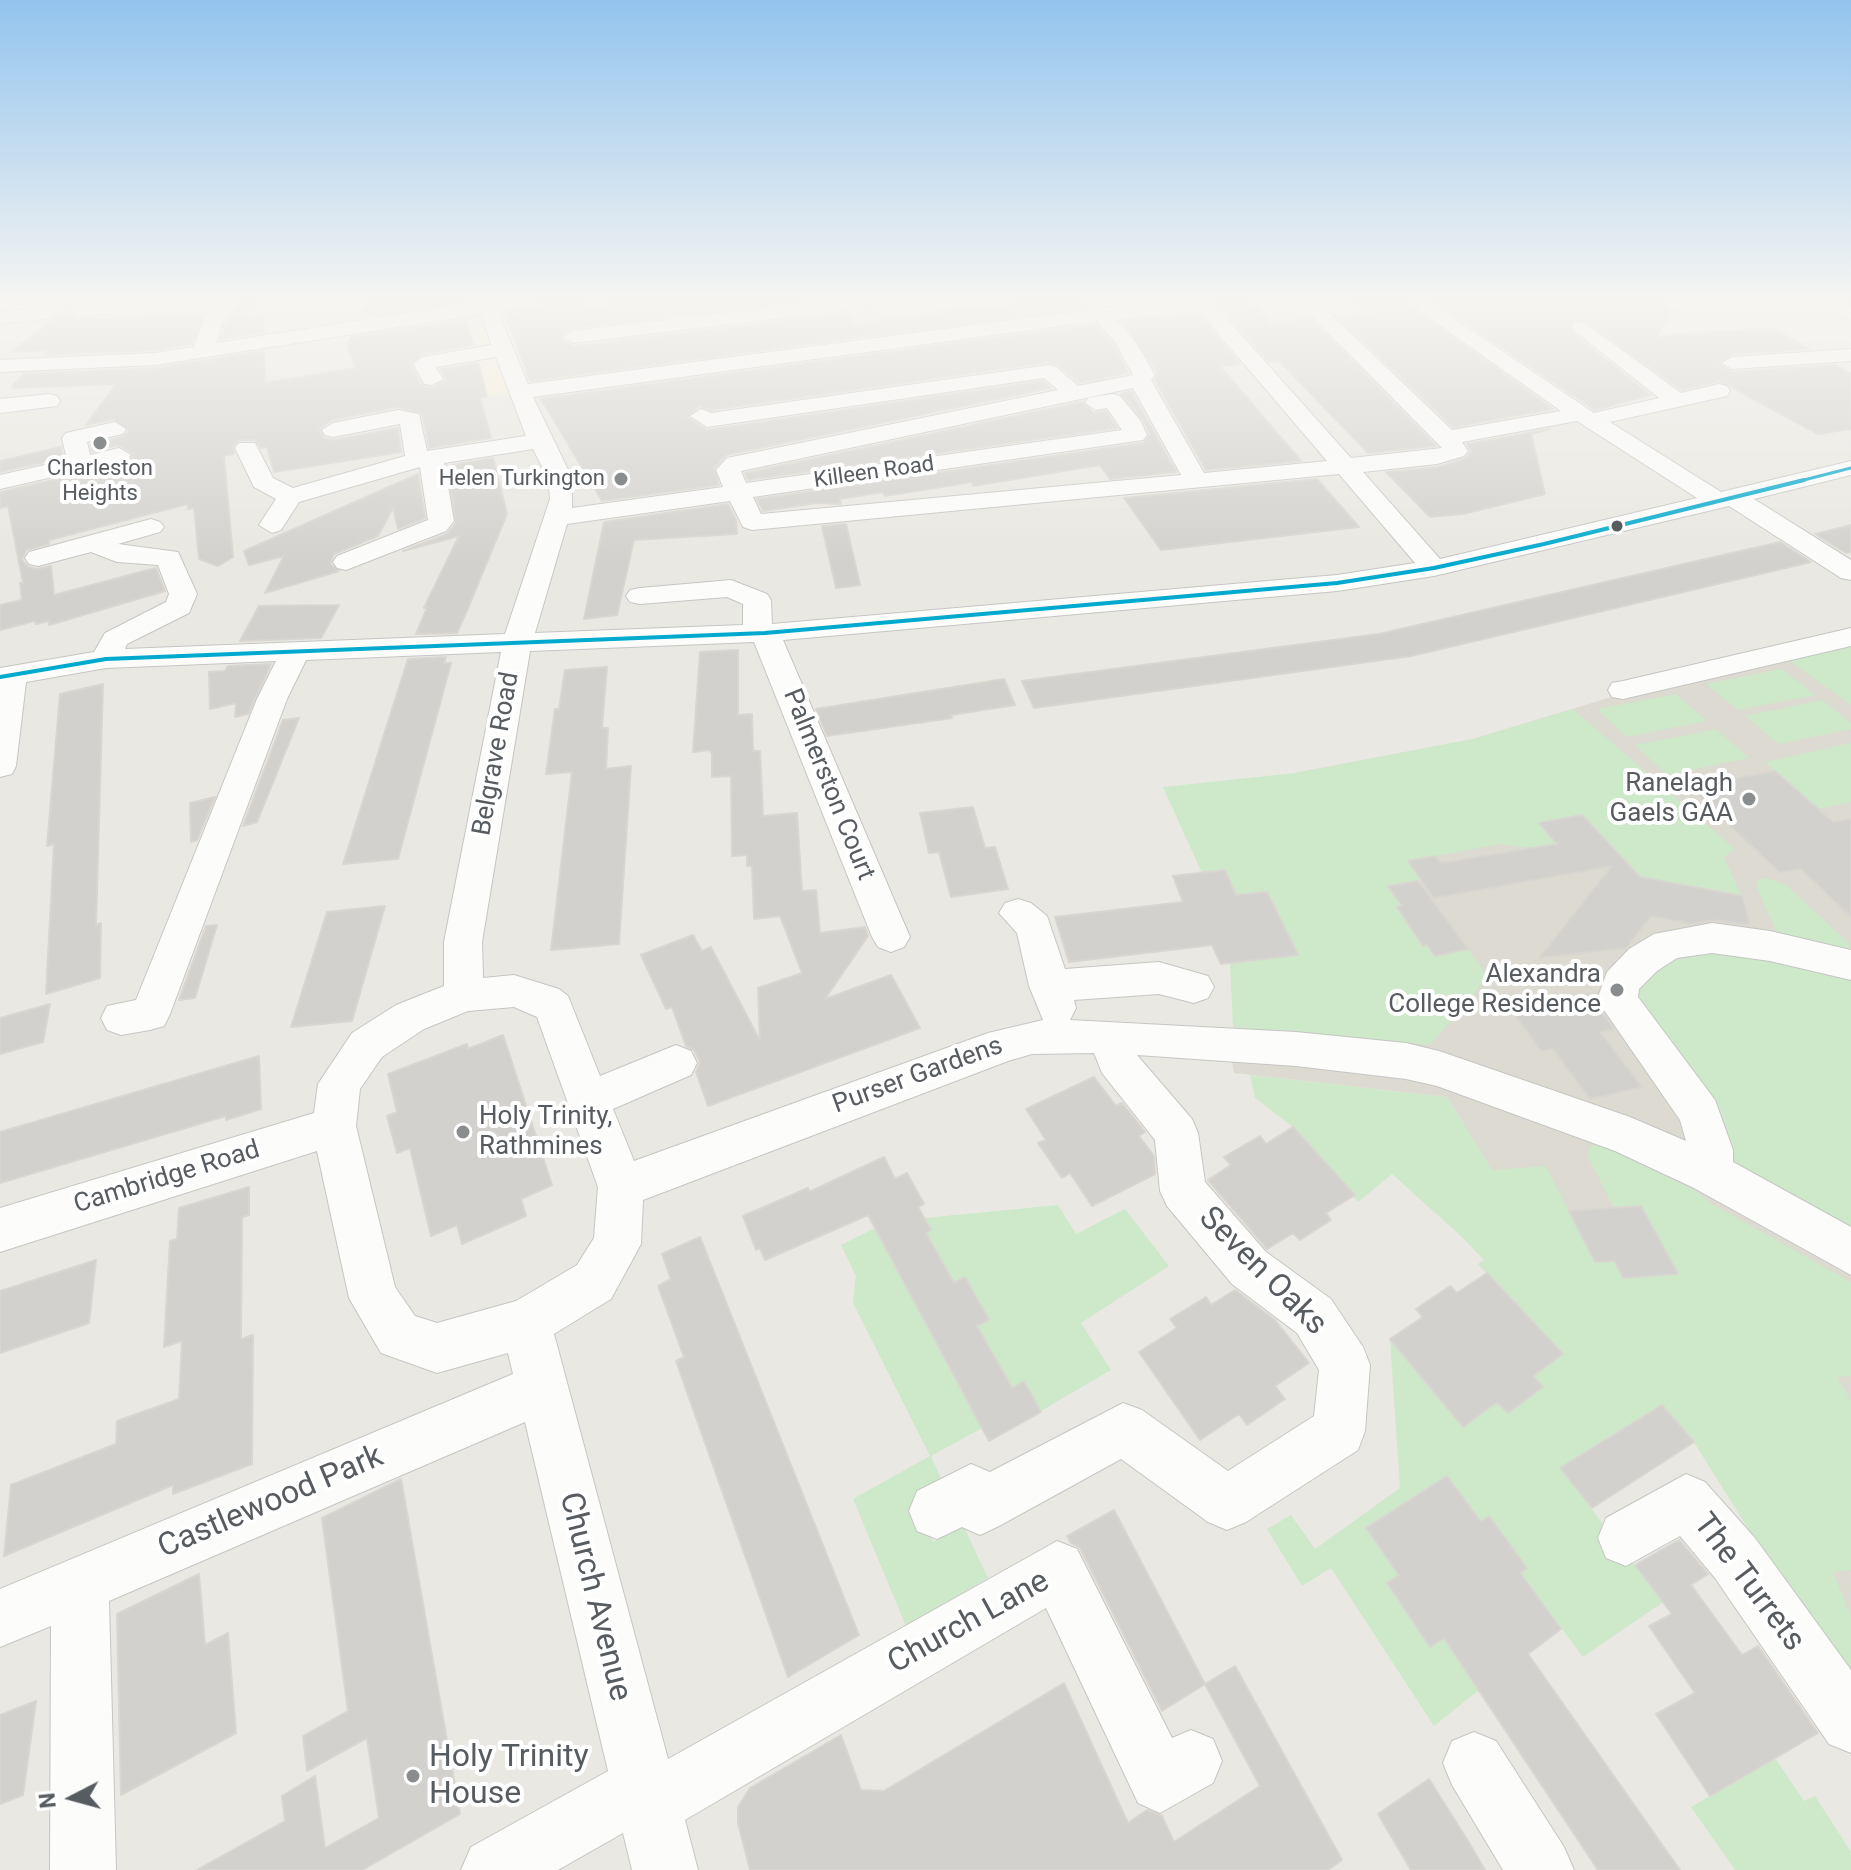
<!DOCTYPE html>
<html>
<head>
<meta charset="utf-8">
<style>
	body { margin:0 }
	#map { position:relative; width:1851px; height:1870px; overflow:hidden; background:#eae8e2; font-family:Roboto,sans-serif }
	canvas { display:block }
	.north { position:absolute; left:32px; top:1758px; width:80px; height:80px; -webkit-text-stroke:6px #fff; paint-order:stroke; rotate:264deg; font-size:22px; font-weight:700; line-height:32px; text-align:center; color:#575c61 }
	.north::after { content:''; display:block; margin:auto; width:28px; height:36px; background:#575c61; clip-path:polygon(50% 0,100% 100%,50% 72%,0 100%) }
</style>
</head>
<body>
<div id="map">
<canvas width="1851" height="1870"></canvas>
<div class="north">N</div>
</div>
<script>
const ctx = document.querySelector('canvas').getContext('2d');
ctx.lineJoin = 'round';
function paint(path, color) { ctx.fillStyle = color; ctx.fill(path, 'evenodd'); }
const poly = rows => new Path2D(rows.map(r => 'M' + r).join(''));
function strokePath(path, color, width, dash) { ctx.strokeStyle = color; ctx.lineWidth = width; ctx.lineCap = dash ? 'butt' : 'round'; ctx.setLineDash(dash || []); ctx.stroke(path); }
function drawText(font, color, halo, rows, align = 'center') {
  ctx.font = font + ' Roboto,sans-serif'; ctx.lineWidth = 8; ctx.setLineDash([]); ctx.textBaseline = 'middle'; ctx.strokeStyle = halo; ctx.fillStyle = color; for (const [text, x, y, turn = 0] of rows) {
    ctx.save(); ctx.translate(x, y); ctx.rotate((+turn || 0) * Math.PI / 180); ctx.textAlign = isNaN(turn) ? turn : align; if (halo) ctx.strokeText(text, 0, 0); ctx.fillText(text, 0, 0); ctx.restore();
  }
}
paint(poly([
	[590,301,613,373,532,383,504,393,438,406,403,327,512,309]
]), '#f6eed9');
paint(poly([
	[1851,642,1851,1692,1694,1442,1662,1405,1595,1340,1447,1097,1234,1073,1229,1045,1233,1027,1403,1041,1295,773,1473,739,1618,695]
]), '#dcdad1');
paint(poly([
	[1851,642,1851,705,1785,657],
	[1782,669,1815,695,1738,710,1706,684],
	[1676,694,1707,721,1627,737,1597,709],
	[1822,700,1851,723,1851,729,1779,744,1745,716],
	[1573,709,1735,849,1724,857,1742,896,1657,880,1657,885,1540,823,1557,844,1530,848,1501,844,1409,861,1421,880,1389,886,1401,904,1397,908,1423,946,1427,945,1436,956,1460,951,1460,939,1487,975,1469,1001,1430,1045,1233,1027,1230,963,1298,954,1267,892,1236,896,1202,873,1163,787,1295,773,1473,739],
	[1716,729,1749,758,1667,775,1635,745],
	[1851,743,1851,802,1818,809,1765,762],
	[1767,878,1786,885,1849,943,1851,950,1780,940,1757,888,1757,880],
	[1702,950,1743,954,1851,977,1851,1243,1748,1187,1644,1029,1635,986,1668,953],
	[1250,1075,1447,1097,1492,1170,1546,1166,1595,1262,1615,1261,1623,1278,1678,1274,1641,1206,1614,1208,1587,1155,1591,1146,1600,1143,1687,1184,1712,1204,1851,1282,1851,1376,1837,1377,1851,1401,1851,1570,1833,1572,1851,1616,1851,1692,1694,1442,1662,1405,1560,1468,1663,1602,1583,1657,1520,1573,1527,1567,1489,1517,1481,1521,1447,1476,1367,1528,1399,1575,1387,1584,1430,1647,1444,1638,1479,1690,1434,1726,1331,1568,1302,1586,1267,1529,1291,1515,1315,1549,1400,1488,1390,1339,1463,1427,1497,1402,1508,1413,1543,1387,1533,1376,1562,1354,1478,1264,1484,1260,1462,1237,1392,1174,1358,1202,1293,1127,1255,1098],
	[1058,1205,1076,1234,1125,1209,1169,1266,1081,1323,1111,1370,1041,1411,1024,1382,1012,1388,977,1326,988,1320,965,1277,954,1283,926,1233,931,1230,925,1218],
	[875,1228,982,1428,931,1456,946,1490,917,1506,933,1542,963,1525,988,1578,906,1626,853,1499,930,1456,853,1303,856,1276,841,1245],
	[1775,1758,1804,1801,1815,1796,1851,1852,1851,1870,1735,1870,1691,1807]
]), '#cee8ca');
const building = poly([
	[240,301,259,301,242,315,263,314,264,332,220,339,225,325,241,307,240,301],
	[369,301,461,301,461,302,361,317,369,301],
	[544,301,586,301,587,306,629,301,796,301,573,328,560,338,573,346,847,313,853,324,1030,301,1078,301,1082,308,530,381,505,314,539,308,544,301],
	[1215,301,1250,301,1270,323,1311,319,1436,446,1368,453,1279,361,1269,362,1215,301],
	[1355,301,1403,301,1553,409,1453,427,1338,317,1372,313,1355,301],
	[1433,301,1659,301,1674,311,1656,336,1773,328,1809,349,1732,354,1719,364,1732,372,1836,365,1851,374,1851,429,1818,434,1720,381,1682,390,1581,318,1570,325,1573,333,1650,395,1595,410,1433,301],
	[64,311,80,318,205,314,192,344,155,350,44,355,48,350,11,352,64,311],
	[1198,314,1240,364,1220,366,1301,461,1206,470,1155,380,1158,373,1122,321,1198,314],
	[466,320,473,345,422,354,410,364,421,385,432,388,446,380,441,369,478,363,487,396,480,398,491,438,429,448,422,413,397,407,332,420,319,429,324,438,334,440,398,428,401,452,274,472,267,447,261,448,255,440,239,440,233,446,234,454,224,456,233,557,218,566,199,559,194,508,188,509,188,504,49,540,49,544,26,550,22,560,28,567,37,569,51,566,54,595,156,568,165,591,49,625,49,621,36,624,35,621,0,630,0,605,22,600,20,583,23,583,8,506,0,508,0,492,128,463,134,454,118,445,92,451,91,444,124,437,129,431,114,419,86,425,116,384,14,388,17,386,12,386,24,374,155,368,264,351,265,383,356,368,347,345,351,337,466,320],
	[1096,324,1114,345,1128,373,1079,383,1058,365,1049,362,711,410,699,406,687,417,707,430,1043,381,1051,388,726,455,714,468,719,485,602,501,541,399,1096,324],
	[1131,391,1176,472,1110,479,1100,465,973,486,972,482,885,496,883,492,840,499,841,504,817,503,763,511,757,499,1143,443,1150,434,1142,418,1121,394,1131,391],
	[1082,402,1094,413,1106,411,1117,428,748,480,745,473,1082,402],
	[1550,429,1531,434,1545,494,1463,514,1430,517,1386,472,1438,467,1466,458,1471,451,1467,444,1550,429],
	[61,447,63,458,0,472,0,461,61,447],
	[493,458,507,514,468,608,457,633,416,634,427,608,424,608,459,536,403,551,447,534,456,523,447,466,493,458],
	[418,474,425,518,398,529,393,508,378,536,334,554,330,564,339,571,265,593,284,556,249,565,244,551,418,474],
	[1317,479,1359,527,1161,550,1124,498,1317,479],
	[728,504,736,520,737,534,634,540,617,615,584,619,604,522,728,504],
	[846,524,860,585,836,588,822,526,846,524],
	[1851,525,1851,552,1846,553,1815,534,1851,525],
	[1780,542,1811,562,1411,656,1034,708,1022,681,1379,634,1780,542],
	[339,605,321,638,240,641,259,606,339,605],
	[738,650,738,715,752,714,753,751,760,751,763,816,797,813,802,891,816,890,820,933,865,927,868,936,825,999,891,975,920,1028,708,1106,696,1072,700,1062,694,1050,686,1046,672,1007,666,1009,641,955,693,935,702,951,711,947,760,1041,758,988,802,973,780,916,754,919,752,866,747,866,747,855,732,856,731,776,712,777,712,754,709,750,693,752,700,652,738,650],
	[446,657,444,663,451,663,398,859,343,864,408,659,446,657],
	[271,664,248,714,235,717,236,703,210,709,209,672,225,671,228,666,271,664],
	[607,667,602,728,608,728,606,769,631,766,619,944,551,950,572,772,546,774,555,709,559,709,565,670,607,667],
	[1004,679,1015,705,951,715,952,718,827,736,816,709,1004,679],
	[103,684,96,925,101,923,100,978,46,994,54,844,47,846,60,694,103,684],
	[299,718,257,822,243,826,283,720,299,718],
	[1775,771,1833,822,1851,819,1851,917,1801,869,1779,872,1690,787,1775,771],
	[215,797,197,840,191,842,190,803,215,797],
	[973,807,985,848,995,847,1008,889,951,897,939,852,929,853,920,813,973,807],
	[1582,815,1640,877,1742,896,1750,925,1712,920,1693,924,1651,916,1626,948,1539,958,1612,866,1434,898,1408,861,1435,856,1441,863,1557,844,1539,823,1582,815],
	[1225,870,1236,895,1267,892,1298,955,1221,964,1212,945,1069,962,1055,917,1183,902,1173,876,1225,870],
	[1418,881,1468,949,1435,956,1427,945,1423,946,1397,907,1402,906,1388,886,1418,881],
	[385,906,352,1021,291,1027,327,912,385,906],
	[217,925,195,998,179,1000,206,926,217,925],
	[1589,994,1614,1029,1600,1032,1642,1087,1590,1099,1553,1049,1541,1051,1516,1016,1536,1012,1532,1006,1589,994],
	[50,1004,43,1042,0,1054,0,1018,50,1004],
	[503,1035,552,1185,521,1199,526,1216,462,1244,457,1225,431,1236,410,1148,397,1153,387,1116,397,1112,388,1074,467,1044,468,1049,503,1035],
	[259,1056,261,1109,226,1120,226,1116,0,1183,0,1132,259,1056],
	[1094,1077,1116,1106,1122,1103,1145,1132,1139,1136,1154,1156,1155,1174,1092,1206,1070,1173,1062,1178,1038,1143,1046,1140,1026,1109,1094,1077],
	[1293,1127,1355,1195,1326,1213,1331,1220,1300,1240,1293,1233,1267,1249,1208,1180,1231,1165,1224,1157,1260,1136,1266,1144,1293,1127],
	[884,1157,895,1179,907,1173,924,1204,918,1207,931,1230,926,1233,954,1283,965,1277,989,1320,977,1326,1012,1388,1024,1381,1041,1412,989,1441,868,1215,765,1260,760,1248,756,1250,743,1216,808,1188,809,1192,884,1157],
	[249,1187,249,1215,242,1217,241,1339,253,1335,252,1464,173,1494,173,1485,4,1556,11,1485,116,1444,117,1421,179,1399,182,1341,164,1347,170,1241,177,1239,179,1208,249,1187],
	[1641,1206,1678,1274,1623,1278,1615,1261,1595,1262,1569,1211,1641,1206],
	[700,1237,859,1635,788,1677,676,1361,684,1357,658,1286,671,1279,662,1254,700,1237],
	[96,1260,89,1323,0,1353,0,1291,96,1260],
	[1487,1273,1563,1354,1533,1376,1543,1387,1508,1413,1497,1402,1463,1427,1390,1339,1423,1317,1416,1309,1450,1286,1457,1293,1487,1273],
	[1235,1290,1275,1320,1309,1363,1275,1386,1285,1399,1247,1425,1239,1414,1200,1440,1139,1352,1177,1328,1170,1319,1206,1297,1211,1305,1235,1290],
	[1662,1405,1694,1442,1592,1508,1560,1468,1662,1405],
	[1447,1476,1481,1522,1489,1516,1527,1568,1520,1573,1561,1629,1528,1654,1680,1870,1598,1870,1444,1638,1430,1647,1387,1583,1399,1575,1366,1528,1447,1476],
	[401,1479,460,1814,362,1870,197,1870,285,1821,282,1796,315,1776,325,1848,379,1818,367,1738,307,1771,303,1736,348,1711,322,1518,401,1479],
	[1114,1510,1205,1684,1162,1711,1080,1548,1071,1543,1067,1536,1114,1510],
	[1679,1540,1708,1574,1691,1585,1742,1655,1758,1646,1818,1733,1710,1796,1656,1714,1695,1693,1649,1626,1672,1614,1635,1565,1679,1540],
	[199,1574,205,1645,228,1633,236,1733,121,1795,117,1614,199,1574],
	[1235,1666,1342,1860,1328,1870,750,1870,738,1823,738,1807,750,1788,841,1735,861,1790,884,1791,1064,1683,1128,1823,1147,1810,1162,1816,1174,1842,1260,1786,1205,1684,1235,1666],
	[36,1701,23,1795,0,1804,0,1715,36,1701],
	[1429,1779,1468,1841,1485,1870,1411,1870,1378,1814,1429,1779]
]);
paint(building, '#d2d1cd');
strokePath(building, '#d9d6d1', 2);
const minor = poly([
	[49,301,71,301,49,319,0,323,0,311,37,309,49,301],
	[236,301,239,305,222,323,216,343,484,301,541,301,539,305,502,311,501,319,528,384,1088,310,1081,301,1100,301,1106,308,1211,301,1351,458,1442,448,1297,301,1317,301,1452,430,1561,411,1406,301,1428,301,1594,413,1659,398,1575,331,1572,327,1575,323,1582,321,1681,393,1719,384,1727,386,1730,391,1727,396,1610,422,1721,492,1851,461,1851,475,1754,499,1851,560,1851,580,1841,578,1729,506,1434,576,1337,591,783,640,910,937,904,947,891,952,878,947,872,937,754,642,530,651,482,942,483,978,514,975,559,989,568,996,600,1076,676,1045,691,1051,697,1063,691,1075,613,1109,634,1161,988,1033,1043,1020,1029,986,1017,933,999,913,1005,903,1018,899,1031,903,1047,916,1065,969,1159,962,1208,976,1214,987,1208,998,1194,1003,1159,994,1074,1000,1076,1008,1070,1020,1296,1032,1406,1043,1439,1051,1630,1117,1686,1141,1680,1120,1597,1000,1607,972,1629,949,1654,934,1712,923,1770,931,1851,950,1851,980,1770,961,1712,953,1677,958,1657,971,1639,989,1638,997,1715,1100,1733,1150,1733,1162,1851,1227,1851,1275,1694,1188,1615,1151,1437,1086,1406,1079,1296,1066,1137,1055,1192,1119,1198,1133,1205,1182,1266,1252,1331,1299,1363,1347,1370,1365,1365,1431,1358,1450,1246,1522,1227,1530,1208,1522,1121,1459,999,1526,980,1535,962,1527,937,1539,917,1531,909,1511,917,1491,971,1464,990,1472,1123,1403,1142,1410,1228,1471,1314,1416,1319,1370,1297,1333,1232,1284,1167,1206,1160,1191,1155,1140,1102,1073,1094,1053,1032,1054,1008,1061,643,1200,641,1244,611,1299,554,1334,668,1759,1057,1541,1077,1549,1172,1738,1191,1730,1213,1739,1222,1761,1213,1783,1160,1813,1138,1803,1046,1608,685,1820,698,1870,632,1870,623,1833,558,1870,461,1870,471,1847,608,1771,525,1422,109,1601,116,1870,50,1870,51,1626,0,1647,0,1589,513,1374,508,1353,437,1373,381,1353,349,1298,317,1151,0,1252,0,1208,314,1113,318,1084,352,1033,396,1005,444,986,444,942,501,652,306,660,287,699,170,1014,164,1026,150,1030,121,1035,107,1030,101,1018,107,1006,136,1000,257,699,276,661,106,668,26,682,16,766,12,774,0,777,0,668,94,652,105,633,166,602,169,594,158,565,117,562,91,552,38,566,29,564,25,558,29,552,151,519,160,522,164,527,160,532,118,544,178,552,197,594,189,613,127,644,125,649,505,634,550,499,548,478,533,449,444,463,454,521,446,531,346,570,337,568,333,562,337,556,428,520,420,467,299,502,281,530,272,533,259,525,276,499,254,487,235,448,239,443,255,443,273,478,293,488,405,456,400,424,333,437,325,435,322,430,333,423,398,410,419,414,427,451,526,436,496,357,436,367,443,379,432,385,424,384,413,363,423,357,491,345,482,314,155,365,0,372,0,360,155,353,194,347,203,321,212,311,80,315,73,313,70,309,73,305,236,301],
	[1199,311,1327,461,1204,473,1151,380,1155,375,1135,341,1116,319,1199,311],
	[1097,321,1116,343,1133,375,1078,386,1056,367,1049,365,711,413,701,409,690,416,707,427,1044,378,1058,390,727,458,716,470,723,487,572,508,572,478,533,397,1097,321],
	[1133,388,1181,475,761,514,753,497,1143,440,1147,435,1140,420,1120,396,1112,394,1088,398,1085,403,1096,410,1107,408,1122,430,746,483,741,471,1133,388],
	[1577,421,1697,498,1440,559,1363,472,1437,464,1464,456,1468,451,1462,442,1577,421],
	[1339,474,1415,563,1337,575,772,624,771,600,767,594,731,580,640,588,630,590,626,596,630,602,640,604,727,597,743,604,743,625,535,633,567,524,730,501,743,527,752,530,1339,474],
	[514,1007,537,1017,598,1187,594,1238,577,1265,516,1301,437,1323,415,1316,395,1287,356,1126,360,1089,382,1057,424,1029,468,1011,514,1007],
	[822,301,879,301,870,307,573,343,563,337,573,331,822,301],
	[1819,301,1842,301,1851,306,1851,320,1819,301],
	[1851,349,1851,361,1732,369,1722,363,1732,357,1851,349],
	[49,394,57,396,60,401,57,406,0,413,0,399,49,394],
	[115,422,126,429,123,434,87,442,90,455,119,448,131,455,127,460,0,489,0,475,67,460,62,438,66,433,115,422],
	[1851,628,1851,646,1623,699,1612,697,1608,690,1612,683,1623,681,1851,628],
	[1686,1474,1705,1482,1755,1538,1851,1670,1851,1753,1829,1744,1715,1578,1680,1536,1626,1566,1606,1558,1598,1538,1606,1518,1686,1474],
	[1474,1732,1496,1741,1564,1847,1574,1870,1503,1870,1452,1785,1443,1763,1452,1741,1474,1732]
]);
strokePath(minor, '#c5c6c4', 2);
paint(minor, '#fcfcfb');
strokePath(poly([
	[1796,482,1851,468]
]), '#00a9ce', 3);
strokePath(poly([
	[0,677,106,659,765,633,1337,583,1434,568,1544,544,1804,480]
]), '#00a9ce', 4);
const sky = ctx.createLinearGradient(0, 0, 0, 563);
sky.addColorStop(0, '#93c4ee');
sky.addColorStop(0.53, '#f6f5f2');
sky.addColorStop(1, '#f6f5f200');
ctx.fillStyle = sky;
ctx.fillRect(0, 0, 1851, 563);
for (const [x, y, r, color] of [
	[100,443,8,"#8a8d8e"],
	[621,479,8,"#8a8d8e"],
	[1617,526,7,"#575c61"],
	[1749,799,8,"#8a8d8e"],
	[1617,990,8,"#8a8d8e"],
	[463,1132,8,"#8a8d8e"],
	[413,1776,8,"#8a8d8e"]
]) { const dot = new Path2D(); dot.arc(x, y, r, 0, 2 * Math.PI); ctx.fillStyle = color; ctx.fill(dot); strokePath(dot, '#fff', 3); }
drawText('22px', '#575c61', '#fff', [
	["Charleston",100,469],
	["Heights",100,494],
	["Helen Turkington",605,479,"right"]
]);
drawText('22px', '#575c61', '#fff', [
	["Killeen Road",874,473,-8]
]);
drawText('26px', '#575c61', '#fff', [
	["Belgrave Road",497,754,-80],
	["Palmerston Court",828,785,68],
	["Purser Gardens",918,1076,-20],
	["Cambridge Road",167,1178,-17]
]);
drawText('26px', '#575c61', '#fff', [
	["Ranelagh",1733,784],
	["Gaels GAA",1733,814],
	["Alexandra",1601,975],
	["College Residence",1601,1005],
	["Holy Trinity,",479,1117,"left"],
	["Rathmines",479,1147,"left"]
], 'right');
drawText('32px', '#575c61', '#fff', [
	["Seven Oaks",1262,1272,45],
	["Castlewood Park",271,1503,-23],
	["The Turrets",1748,1583,53],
	["Church Avenue",594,1597,76],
	["Church Lane",969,1623,-29]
]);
drawText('32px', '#575c61', '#fff', [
	["Holy Trinity",429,1758],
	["House",429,1795]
], 'left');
</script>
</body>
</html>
